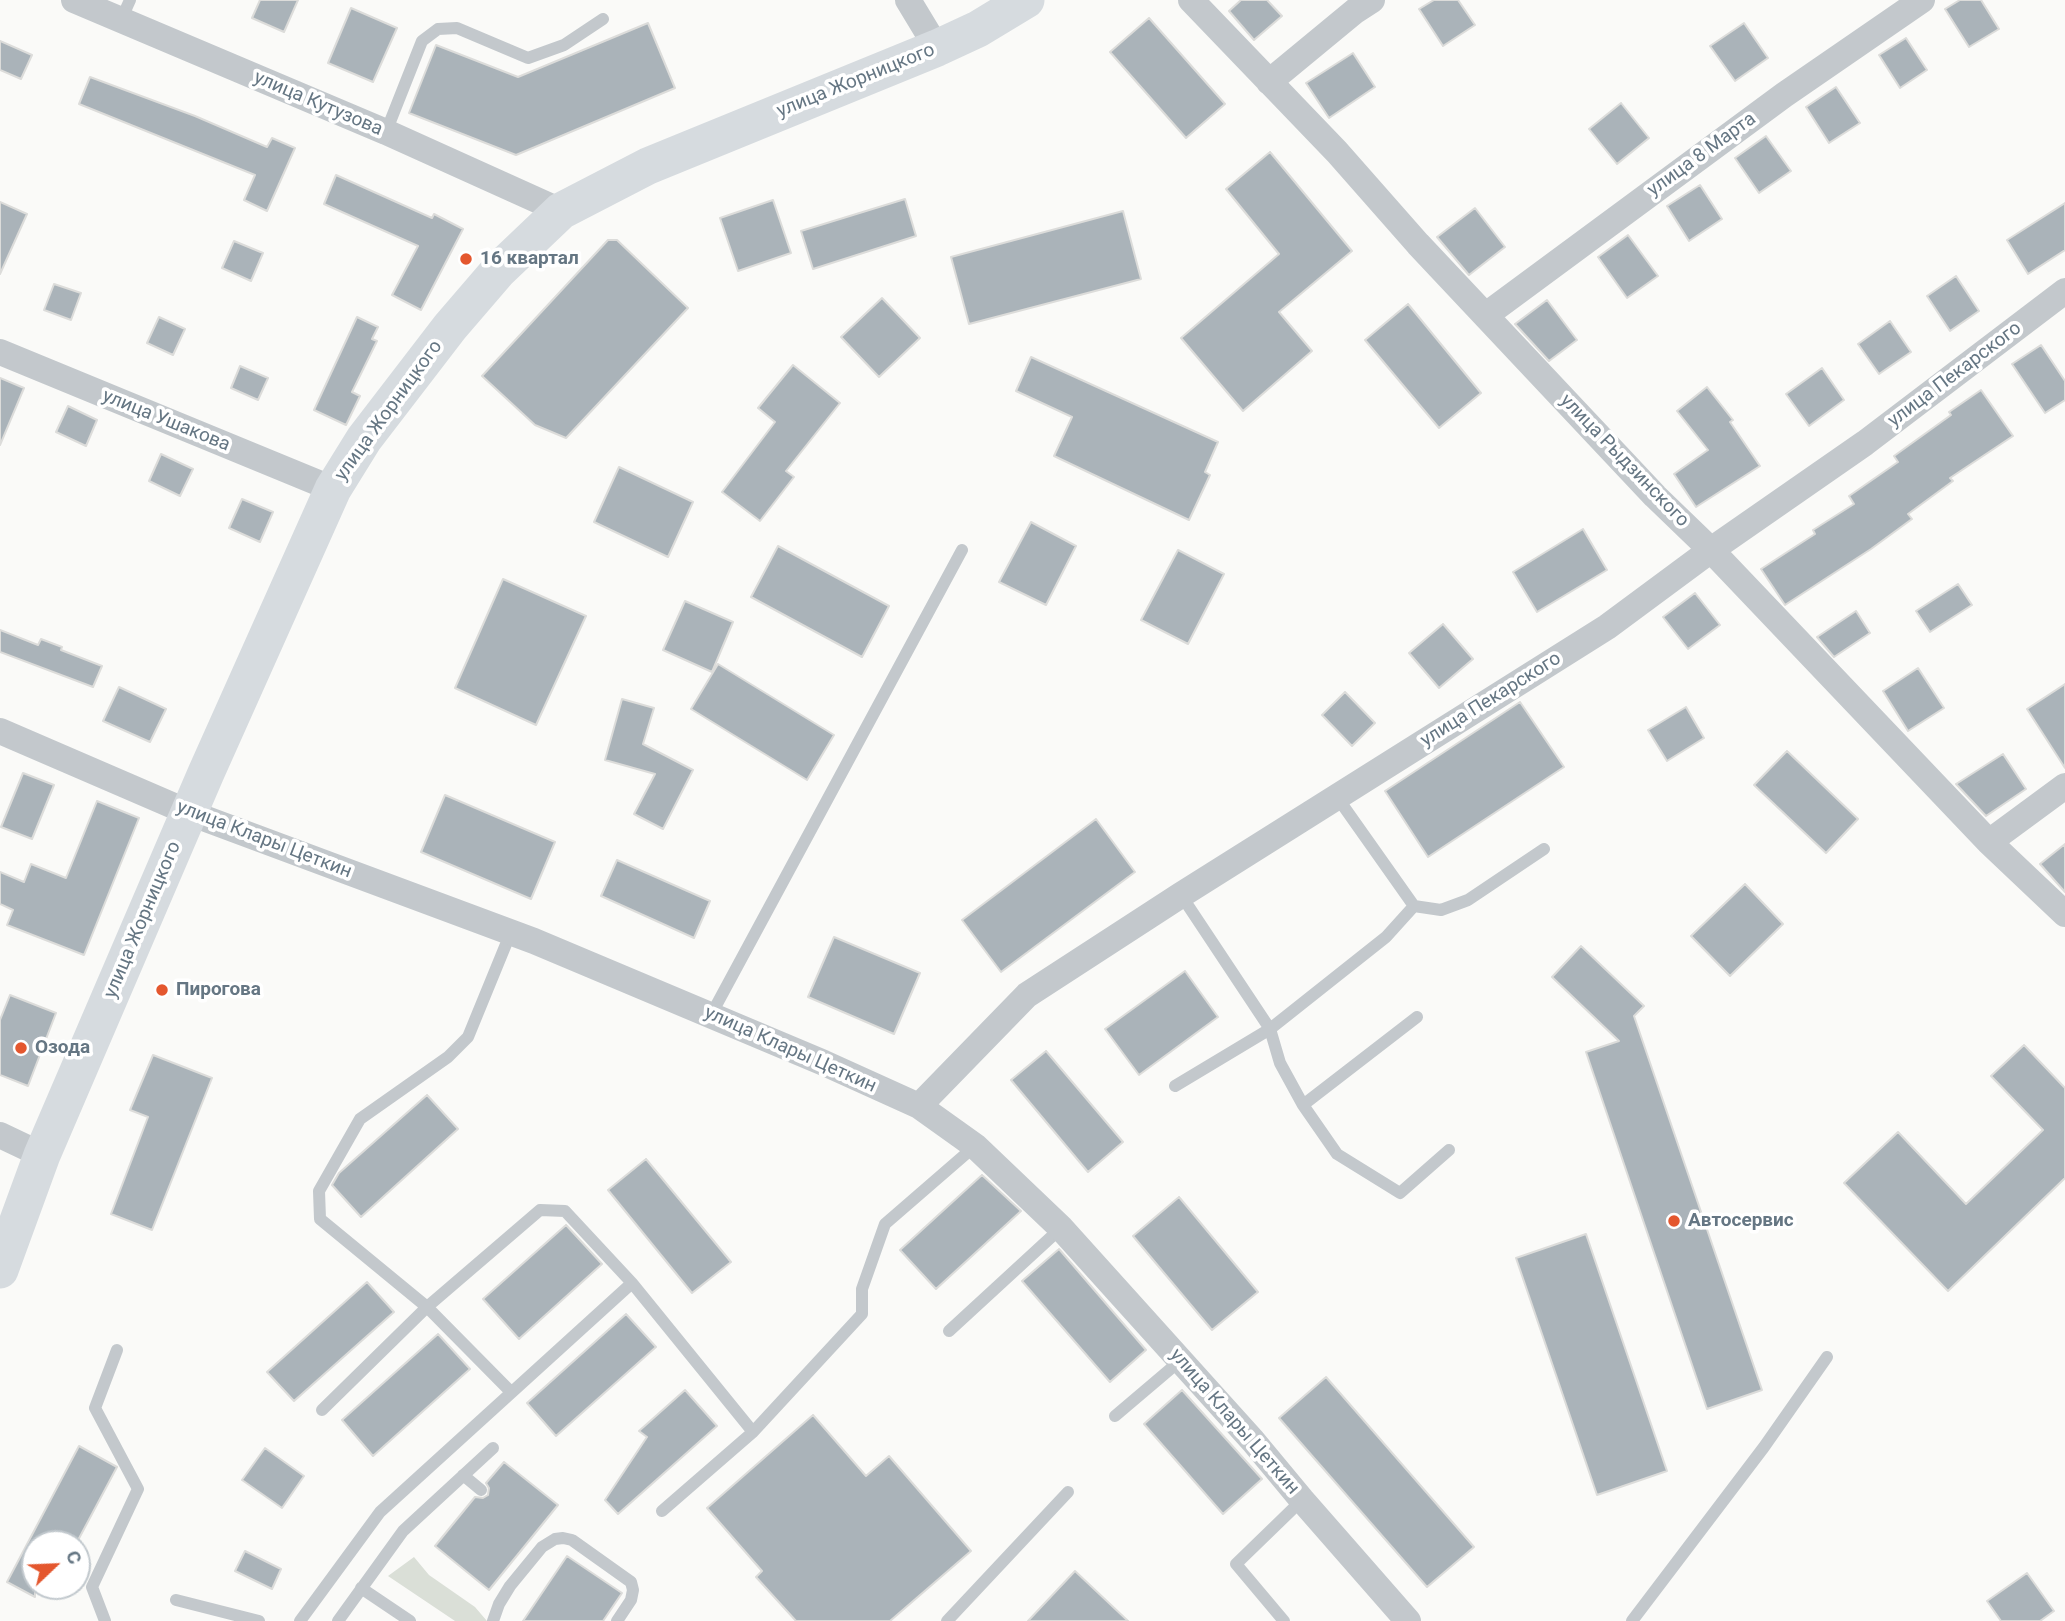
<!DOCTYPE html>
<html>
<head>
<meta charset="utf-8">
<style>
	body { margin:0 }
	#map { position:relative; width:2065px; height:1621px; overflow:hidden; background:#fafaf8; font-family:Roboto,sans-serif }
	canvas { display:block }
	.north { position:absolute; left:21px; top:1530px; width:70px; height:70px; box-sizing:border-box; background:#fff; border:2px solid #c1c8cd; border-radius:50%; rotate:67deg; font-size:19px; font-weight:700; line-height:28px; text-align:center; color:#657683 }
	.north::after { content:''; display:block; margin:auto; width:24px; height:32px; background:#e4572e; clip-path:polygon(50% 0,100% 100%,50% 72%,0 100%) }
</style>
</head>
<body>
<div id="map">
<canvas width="2065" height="1621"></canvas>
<div class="north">С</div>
</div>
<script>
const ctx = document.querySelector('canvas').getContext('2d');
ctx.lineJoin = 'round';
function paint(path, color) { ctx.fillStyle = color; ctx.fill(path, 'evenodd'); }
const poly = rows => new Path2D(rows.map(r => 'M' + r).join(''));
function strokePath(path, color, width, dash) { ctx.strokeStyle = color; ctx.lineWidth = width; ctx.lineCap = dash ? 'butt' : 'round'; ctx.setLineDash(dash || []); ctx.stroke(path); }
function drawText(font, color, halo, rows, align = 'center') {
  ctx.font = font + ' Roboto,sans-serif'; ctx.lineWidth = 7; ctx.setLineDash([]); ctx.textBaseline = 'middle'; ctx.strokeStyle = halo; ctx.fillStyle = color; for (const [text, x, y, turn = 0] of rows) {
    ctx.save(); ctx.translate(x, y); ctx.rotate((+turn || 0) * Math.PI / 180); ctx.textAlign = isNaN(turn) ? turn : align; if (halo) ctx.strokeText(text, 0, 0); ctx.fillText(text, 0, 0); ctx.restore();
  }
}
paint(poly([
	[414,1557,429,1575,475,1607,487,1621,455,1621,388,1576]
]), '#dadfd7');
const building = poly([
	[260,0,298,0,284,32,252,18,260,0],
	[1241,0,1267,0,1282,16,1254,40,1229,11,1241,0],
	[1434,0,1458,0,1475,25,1443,46,1419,9,1434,0],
	[1960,0,1981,0,1999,29,1969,47,1945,9,1960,0],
	[351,8,397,28,373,82,328,63,351,8],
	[1149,18,1225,104,1186,138,1110,52,1149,18],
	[648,23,675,88,516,155,409,113,436,45,518,77,648,23],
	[1744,23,1768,58,1735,81,1710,46,1744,23],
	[1906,38,1927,70,1900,88,1879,55,1906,38],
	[0,41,32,55,21,79,0,70,0,41],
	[1353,53,1375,87,1329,118,1306,83,1353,53],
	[90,77,195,116,267,147,272,138,295,148,267,211,244,200,255,175,79,104,90,77],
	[1836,87,1860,123,1829,143,1806,107,1836,87],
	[1621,103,1649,138,1617,164,1589,129,1621,103],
	[1766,136,1791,171,1759,193,1735,158,1766,136],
	[1270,152,1352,251,1279,312,1312,351,1243,411,1181,338,1279,254,1226,189,1270,152],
	[336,175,432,218,434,214,463,229,421,310,392,295,418,246,324,204,336,175],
	[1700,185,1722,219,1689,241,1667,206,1700,185],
	[905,199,916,236,813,269,801,231,905,199],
	[773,200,791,253,738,271,720,218,773,200],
	[0,202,27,214,0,274,0,202],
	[2065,203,2065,250,2028,274,2007,240,2065,203],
	[1475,208,1505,247,1469,275,1437,237,1475,208],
	[1123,211,1141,279,969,324,951,257,1123,211],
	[1628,235,1658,276,1627,298,1598,257,1628,235],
	[608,240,617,240,688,308,566,438,535,425,482,376,608,240],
	[234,241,263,253,251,281,222,268,234,241],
	[1956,276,1979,311,1950,331,1927,296,1956,276],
	[54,284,81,293,71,320,44,310,54,284],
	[882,298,920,338,879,377,841,337,882,298],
	[1547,300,1577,340,1549,361,1515,324,1547,300],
	[1408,304,1481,393,1439,428,1365,340,1408,304],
	[159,317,185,329,173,355,147,343,159,317],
	[357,317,378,327,372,339,377,341,352,392,360,396,346,425,314,410,357,317],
	[1890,321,1911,352,1879,374,1858,344,1890,321],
	[2041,345,2065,381,2065,400,2045,413,2012,364,2041,345],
	[1031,357,1218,442,1205,472,1210,475,1189,520,1054,456,1072,417,1016,391,1031,357],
	[793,365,840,403,786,471,794,477,760,521,722,492,775,422,758,408,793,365],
	[240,366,268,378,258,400,231,388,240,366],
	[1822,368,1844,400,1809,426,1786,394,1822,368],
	[0,378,24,388,0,445,0,378],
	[1707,387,1733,420,1730,422,1760,466,1696,507,1674,474,1708,450,1677,411,1707,387],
	[1981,390,2013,436,1950,478,1953,481,1908,514,1912,519,1871,549,1785,605,1761,569,1815,534,1813,530,1854,504,1849,496,1898,462,1894,456,1951,415,1949,412,1981,390],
	[68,406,97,420,86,446,56,432,68,406],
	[161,454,193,469,180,496,149,481,161,454],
	[619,467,693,502,668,557,594,522,619,467],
	[242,499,273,512,260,542,229,528,242,499],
	[1031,522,1076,546,1046,605,999,582,1031,522],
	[1583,529,1607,570,1537,612,1513,572,1583,529],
	[778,546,889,606,862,657,751,597,778,546],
	[1178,550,1224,574,1188,644,1141,620,1178,550],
	[503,579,586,616,536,725,455,688,503,579],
	[1958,584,1972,605,1930,632,1916,611,1958,584],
	[1695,593,1720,625,1688,649,1663,617,1695,593],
	[685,601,733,622,712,672,663,650,685,601],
	[1856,611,1870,633,1834,657,1817,637,1856,611],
	[1443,624,1473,659,1439,688,1409,653,1443,624],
	[0,630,38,645,41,639,62,647,61,650,102,666,93,687,0,652,0,630],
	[718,664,834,735,807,780,691,709,718,664],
	[1918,668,1944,708,1908,731,1883,691,1918,668],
	[2065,684,2065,768,2027,709,2065,684],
	[119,687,166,709,150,742,103,721,119,687],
	[1345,692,1375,723,1352,746,1322,715,1345,692],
	[622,699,654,708,643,744,693,770,663,829,634,814,655,774,605,760,622,699],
	[1520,702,1564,767,1428,857,1385,791,1520,702],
	[1686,707,1704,738,1667,761,1648,730,1686,707],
	[1787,751,1858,819,1826,853,1754,785,1787,751],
	[2003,754,2026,789,1986,816,1956,784,2003,754],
	[23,773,54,785,32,839,1,827,23,773],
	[445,795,555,842,531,899,421,852,445,795],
	[97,801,139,818,84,955,7,925,13,910,0,904,0,872,24,882,31,864,66,878,97,801],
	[1096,819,1135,872,1001,972,962,920,1096,819],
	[2065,844,2065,892,2040,864,2065,844],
	[617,860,710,901,694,938,601,896,617,860],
	[1745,884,1783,924,1730,976,1691,936,1745,884],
	[834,937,920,973,894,1034,808,997,834,937],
	[1581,946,1644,1006,1634,1016,1762,1390,1707,1409,1586,1052,1619,1041,1552,977,1581,946],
	[1185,971,1218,1017,1139,1075,1105,1029,1185,971],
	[10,995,56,1013,28,1086,0,1075,0,1020,10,995],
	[2024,1045,2065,1088,2065,1178,1948,1291,1844,1183,1898,1132,1966,1204,2043,1130,1991,1076,2024,1045],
	[1046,1051,1123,1142,1088,1172,1011,1080,1046,1051],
	[153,1055,212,1078,152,1230,111,1214,148,1117,130,1110,153,1055],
	[427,1095,458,1129,361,1217,332,1185,339,1173,427,1095],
	[646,1159,731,1262,692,1293,608,1190,646,1159],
	[982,1175,1021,1211,936,1289,900,1250,982,1175],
	[1179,1197,1258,1292,1212,1330,1133,1236,1179,1197],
	[566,1225,602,1264,519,1339,483,1299,566,1225],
	[1586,1234,1667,1471,1597,1495,1516,1258,1586,1234],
	[1059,1249,1146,1350,1110,1382,1022,1281,1059,1249],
	[367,1282,394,1312,294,1401,267,1372,367,1282],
	[626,1314,656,1347,556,1436,527,1403,626,1314],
	[438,1334,470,1369,373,1456,342,1420,438,1334],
	[1326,1377,1474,1547,1427,1587,1279,1418,1326,1377],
	[685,1390,717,1426,618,1514,605,1500,647,1437,639,1431,685,1390],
	[1182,1390,1262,1479,1223,1514,1144,1424,1182,1390],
	[813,1415,866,1476,889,1456,971,1551,890,1621,796,1621,756,1577,762,1571,707,1508,813,1415],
	[79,1446,117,1467,76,1544,35,1544,35,1597,7,1582,79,1446],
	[265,1448,304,1476,282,1508,242,1480,265,1448],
	[504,1462,558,1505,489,1590,435,1546,475,1497,483,1498,488,1495,489,1488,486,1483,504,1462],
	[245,1551,281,1569,272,1589,235,1571,245,1551],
	[567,1556,622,1593,603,1621,523,1621,567,1556],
	[1075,1571,1128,1621,1028,1621,1075,1571],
	[2027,1573,2054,1611,2040,1621,2001,1621,1987,1601,2027,1573]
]);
paint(building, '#aab3b9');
strokePath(building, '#dcdcda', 2);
strokePath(poly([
	[121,20,130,0],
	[386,132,422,41,438,29,457,28,528,58,564,45,603,19],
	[1181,895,1270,1029,1386,937,1414,906,1337,797],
	[1414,906,1441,910,1468,900,1544,849],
	[711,1015,962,550],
	[1175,1086,1270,1029,1280,1063,1303,1105,1337,1154,1400,1193,1449,1150],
	[1303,1105,1417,1017],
	[632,1283,753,1432],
	[949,1331,1061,1228],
	[511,1392,427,1307,320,1219,319,1191,360,1119,448,1057,468,1037,511,932],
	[1115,1416,1181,1360],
	[463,1475,481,1490],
	[662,1511,753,1432,862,1314,862,1289,885,1224,975,1146],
	[361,1588,410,1621],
	[176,1600,259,1621],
	[105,1621,92,1587,138,1489,95,1408,117,1350],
	[300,1621,380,1512,632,1283,565,1211,540,1210,427,1307,322,1410],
	[338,1621,403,1531,493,1448],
	[493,1621,499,1604,510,1586,542,1547,555,1539,563,1538,572,1540,631,1582,633,1590,631,1600,617,1621],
	[947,1621,1068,1492],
	[1284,1621,1236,1564,1302,1500],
	[1632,1621,1764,1447,1827,1357]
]), '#c3c8cc', 12);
strokePath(poly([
	[74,0,386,132,561,211],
	[908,0,937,48],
	[1191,0,1337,152,1418,244,1655,496,1711,550,1989,842,2065,914],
	[1269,82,1355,11,1372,0],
	[1486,315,1784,95,1922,0],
	[0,352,333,489],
	[0,731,190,813,534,941,824,1063,919,1106,975,1146,1061,1228,1253,1441,1302,1500,1408,1621],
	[1989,842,2065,786],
	[919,1106,1027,995,1181,895,1607,627,1711,550,1865,443,2065,291],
	[0,1135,42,1155]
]), '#c3c8cc', 26);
strokePath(poly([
	[0,1270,42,1155,206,773,333,489,364,439,450,327,499,270,561,211,648,166,937,48,978,29,1026,0]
]), '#d6dbdf', 37);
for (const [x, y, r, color] of [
	[466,259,7,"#e4572e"],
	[162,990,7,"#e4572e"],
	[21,1048,7,"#e4572e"],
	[1674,1221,7,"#e4572e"]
]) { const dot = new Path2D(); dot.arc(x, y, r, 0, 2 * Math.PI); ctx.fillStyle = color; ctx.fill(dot); strokePath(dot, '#fff', 2.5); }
drawText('19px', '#657683', '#fff', [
	["улица Жорницкого",856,81,-22],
	["улица Кутузова",318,104,23],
	["улица 8 Марта",1702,155,-36],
	["улица Пекарского",1955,375,-37],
	["улица Жорницкого",389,411,-54],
	["улица Ушакова",166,421,22],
	["улица Рыдзинского",1624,461,46],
	["улица Пекарского",1491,700,-32],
	["улица Клары Цеткин",264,840,21],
	["улица Жорницкого",143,920,-67],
	["улица Клары Цеткин",790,1050,24],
	["улица Клары Цеткин",1234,1422,49]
]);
drawText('bold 19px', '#657683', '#fff', [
	["16 квартал",480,259],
	["Пирогова",176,990],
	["Озода",35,1048],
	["Автосервис",1688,1221]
], 'left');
</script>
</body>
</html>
